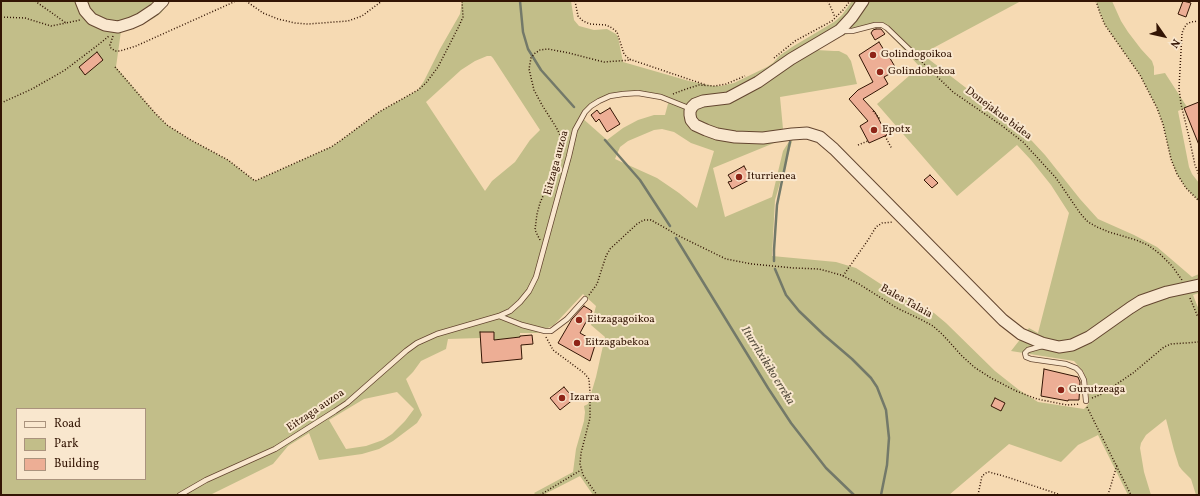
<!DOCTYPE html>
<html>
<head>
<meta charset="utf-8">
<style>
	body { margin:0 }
	#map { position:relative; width:1200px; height:496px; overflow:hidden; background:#f6dab3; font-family:Vollkorn,serif }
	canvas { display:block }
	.frame { position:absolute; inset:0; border:2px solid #331504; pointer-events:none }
	.legend { position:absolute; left:16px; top:408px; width:130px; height:72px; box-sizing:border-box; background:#f9e7ce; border:1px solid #aa937d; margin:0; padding:5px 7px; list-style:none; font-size:12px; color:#331504 }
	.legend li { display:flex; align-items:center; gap:8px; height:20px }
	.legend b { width:20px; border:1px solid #aa937d }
	.north { position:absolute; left:1144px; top:16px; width:40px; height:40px; -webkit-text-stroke:3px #f9e7ce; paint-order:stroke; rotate:124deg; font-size:11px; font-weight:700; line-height:16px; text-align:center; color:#331504 }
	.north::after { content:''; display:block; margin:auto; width:14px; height:18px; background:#331504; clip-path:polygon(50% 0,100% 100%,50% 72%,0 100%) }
</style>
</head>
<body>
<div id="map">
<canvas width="1200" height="496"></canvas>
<div class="frame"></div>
<ul class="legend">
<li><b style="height:5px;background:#f9e7ce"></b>Road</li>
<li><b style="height:11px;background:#c2be89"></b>Park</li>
<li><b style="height:11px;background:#edae95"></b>Building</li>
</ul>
<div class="north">N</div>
</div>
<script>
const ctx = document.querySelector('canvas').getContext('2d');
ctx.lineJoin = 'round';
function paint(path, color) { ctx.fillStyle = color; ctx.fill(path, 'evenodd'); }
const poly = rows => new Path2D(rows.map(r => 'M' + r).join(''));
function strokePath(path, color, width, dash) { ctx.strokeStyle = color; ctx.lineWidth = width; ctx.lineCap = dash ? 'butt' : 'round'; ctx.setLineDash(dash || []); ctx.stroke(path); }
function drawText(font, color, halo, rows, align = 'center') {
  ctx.font = font + ' Vollkorn,serif'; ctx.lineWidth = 4; ctx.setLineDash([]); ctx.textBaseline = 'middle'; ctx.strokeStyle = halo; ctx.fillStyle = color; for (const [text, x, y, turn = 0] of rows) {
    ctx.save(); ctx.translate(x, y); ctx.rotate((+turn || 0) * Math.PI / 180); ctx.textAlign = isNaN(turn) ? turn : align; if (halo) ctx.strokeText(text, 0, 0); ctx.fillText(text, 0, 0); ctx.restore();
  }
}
paint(poly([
	[1,1,170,1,161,13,154,18,133,29,121,31,116,67,155,113,167,125,189,139,228,160,255,181,331,147,340,141,379,112,418,90,424,81,440,49,460,14,462,1,571,1,574,20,579,26,594,30,607,29,616,34,618,37,623,62,689,81,713,86,721,86,734,83,767,67,773,63,779,56,792,47,834,22,842,15,852,1,1021,1,922,54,1000,114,1032,141,1045,155,1080,199,1098,219,1134,235,1157,247,1192,277,1199,274,1199,293,1193,295,1199,310,1199,495,1196,495,1191,479,1182,470,1179,466,1174,450,1166,419,1146,435,1141,443,1140,448,1144,472,1151,495,1128,495,1098,435,1078,445,1061,462,1009,444,949,495,593,495,580,476,543,495,536,495,534,493,573,472,576,449,584,421,585,412,584,406,588,404,596,377,605,337,591,325,596,306,583,294,554,325,537,333,520,333,520,337,494,340,494,332,480,332,480,338,448,339,446,349,421,361,413,372,406,379,422,415,417,423,393,441,379,449,362,454,319,460,309,433,288,446,273,464,210,495,1,495],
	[880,27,883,27,886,30,919,66,918,68,877,104,957,196,1017,145,1031,160,1051,185,1069,213,1038,333,1029,328,1011,351,1074,361,1083,371,1088,385,1089,403,1084,409,1038,402,1019,390,995,371,946,323,934,313,896,294,856,268,836,262,772,256,775,200,793,138,788,143,783,151,772,197,725,217,713,168,779,141,783,129,780,97,857,84,851,61,847,55,839,51,834,51,816,50,835,37],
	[487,56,491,56,493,58,540,130,530,140,515,162,492,181,485,191,426,102,461,70,475,61],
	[652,94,669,100,665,115,654,115,638,120,623,128,607,140,581,117,588,109,610,96],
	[662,129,674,132,691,143,714,151,697,208,679,193,657,178,615,159,620,147,628,141,654,130],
	[397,392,414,409,405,421,392,434,383,440,366,446,346,449,329,420,364,399],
	[17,409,145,409,145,479,17,479],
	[1096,1,1112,1,1121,21,1128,32,1141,49,1152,61,1154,67,1154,75,1165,73,1187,107,1178,111,1189,167,1192,174,1199,183,1199,201,1186,188,1177,174,1171,159,1163,124,1157,108,1140,75,1105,25,1100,13]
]), '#c2be89');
strokePath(poly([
	[520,1,523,32,528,49,541,70,574,107],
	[605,140,640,180,670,226],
	[676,238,768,388,791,423,826,468,854,495],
	[774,261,774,250,777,205,790,142],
	[775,269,786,295,799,311,824,335,852,359,871,378,877,387,886,410,889,438,887,465,881,495]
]), '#737969', 2.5);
const building = poly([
	[1183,1,1191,3,1186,17,1178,14,1183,1],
	[876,29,881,29,885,34,875,40,871,33,873,30,876,29],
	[879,42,887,55,888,55,897,70,884,77,888,84,863,99,875,112,887,135,869,143,860,126,868,121,849,99,858,90,873,82,859,55,879,42],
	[97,52,103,60,85,75,79,67,97,52],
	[1199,102,1199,145,1184,108,1199,102],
	[610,108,620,124,607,132,599,119,596,122,591,115,597,110,600,114,610,108],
	[744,166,751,179,732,189,728,182,732,181,728,175,744,166],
	[930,175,938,183,932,188,924,180,930,175],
	[584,306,592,311,580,333,596,342,590,361,558,343,572,319,584,306],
	[480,332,494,332,494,340,520,337,520,336,532,335,533,344,521,345,522,359,482,363,480,332],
	[1044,369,1078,377,1080,382,1079,400,1068,400,1068,401,1041,396,1044,369],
	[564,387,574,399,560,410,550,398,564,387],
	[995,398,1005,403,1001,411,991,406,995,398]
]);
paint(building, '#edae95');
strokePath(building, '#331504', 1);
const service = poly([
	[842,31,852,31,875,25,882,25,887,28,917,57],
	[499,316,522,325,545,331,551,331,567,319,585,299],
	[1042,346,1028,350,1025,353,1026,357,1031,359,1066,364,1076,368,1080,372,1084,380,1086,401],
	[180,495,206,480,275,449,335,411,347,403,406,351,417,343,437,334,499,316,510,311,520,302,529,291,536,277,569,156,575,130,585,112,591,106,599,101,610,96,623,94,638,93,661,97,691,109]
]);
const tertiary = poly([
	[81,1,85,11,92,19,105,25,118,27,131,23,140,19,155,9,163,1],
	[863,1,852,17,840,30,791,59,758,82,728,98,703,101,695,104,692,107,690,111,690,115,691,120,695,125,706,130,717,134,735,137,763,138,792,134,807,133,820,137,834,149,1003,320,1021,334,1042,343,1059,347,1072,345,1089,337,1130,308,1141,301,1167,292,1199,285]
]);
strokePath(service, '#644630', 6);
strokePath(tertiary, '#644630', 13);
strokePath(poly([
	[35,1,66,23,80,20],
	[246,1,263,13,278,19,295,23,308,24,348,21,362,16,382,1],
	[575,1,578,16,583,21,590,24,606,25,612,28,617,32,624,54,629,59,706,85],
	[828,1,835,17],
	[1096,1,1100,13,1105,25,1140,75,1157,108,1163,124,1171,159,1177,174,1186,188,1199,201],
	[1,17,25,18,51,26,66,23],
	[1199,21,1191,22,1187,24,1184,28,1182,33,1179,88,1181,104,1189,137,1195,165,1199,175],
	[113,36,110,45,111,48,115,51,120,51,136,46,236,1],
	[774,58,795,41,832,21,843,10,850,1],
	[922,62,953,92,1001,125,1023,142,1056,178,1080,213,1088,222,1097,227,1109,232,1136,240,1148,245,1160,254,1172,266,1182,280],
	[115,67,155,113,167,125,189,139,228,160,255,181,331,147,340,141,379,112,418,90,426,83,438,67,459,26,463,17,462,1],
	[673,94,686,89,699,85,715,86,726,84,745,76],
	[1,103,32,89,65,70,98,45,109,36],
	[873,111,879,118,878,118],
	[885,136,892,149],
	[858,145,868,141],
	[540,240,535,230,537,214,540,203,556,166,561,145,560,135,556,127,542,105,534,90,529,69,531,58,534,54,540,50,548,49,569,53,604,62,631,60],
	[843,276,868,240,876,227,882,223,893,222],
	[589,295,597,284,606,256,610,249,637,224,644,220,651,220,681,237,726,259,752,264,794,268,819,269,841,275,859,284,897,308,922,320,933,326,943,335,962,356,974,367,991,378,1016,391,1037,399,1067,405,1080,404],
	[1190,298,1197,315,1199,318],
	[546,337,553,350,584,373,589,379,590,393,590,418,581,453,580,464,583,475,597,495],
	[1092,398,1102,394,1133,373,1164,347,1171,344,1199,342],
	[1087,407,1131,495],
	[540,495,581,470],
	[978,495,982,476,986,473,989,472,1007,477,1061,495],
	[1108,495,1117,465]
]), '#331504', 1.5, [1, 2]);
strokePath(service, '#f9e7ce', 4.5);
strokePath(tertiary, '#f9e7ce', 11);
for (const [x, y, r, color] of [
	[873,55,4,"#8f2418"],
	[880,72,4,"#8f2418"],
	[874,130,4,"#8f2418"],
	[739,177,4,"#8f2418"],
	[579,320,4,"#8f2418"],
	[577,343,4,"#8f2418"],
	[1061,390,4,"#8f2418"],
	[562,398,4,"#8f2418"]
]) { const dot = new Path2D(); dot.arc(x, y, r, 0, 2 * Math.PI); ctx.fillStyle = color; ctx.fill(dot); strokePath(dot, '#f9e7ce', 1.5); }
drawText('11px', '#331504', '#f9e7ce', [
	["Golindogoikoa",881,55],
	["Golindobekoa",888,72],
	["Epotx",882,130],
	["Iturrienea",747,177],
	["Eitzagagoikoa",587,320],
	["Eitzagabekoa",585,343],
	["Gurutzeaga",1069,390],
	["Izarra",570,398]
], 'left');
drawText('11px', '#331504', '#f9e7ce', [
	["Donejakue bidea",998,114,37],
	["Eitzaga auzoa",557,163,-75],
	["Balea Talaia",906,302,29],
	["Eitzaga auzoa",316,411,-34]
]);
drawText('italic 12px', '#584f3f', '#f9e7ce', [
	["Iturritxikiko erreka",767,366,58]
]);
</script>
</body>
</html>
